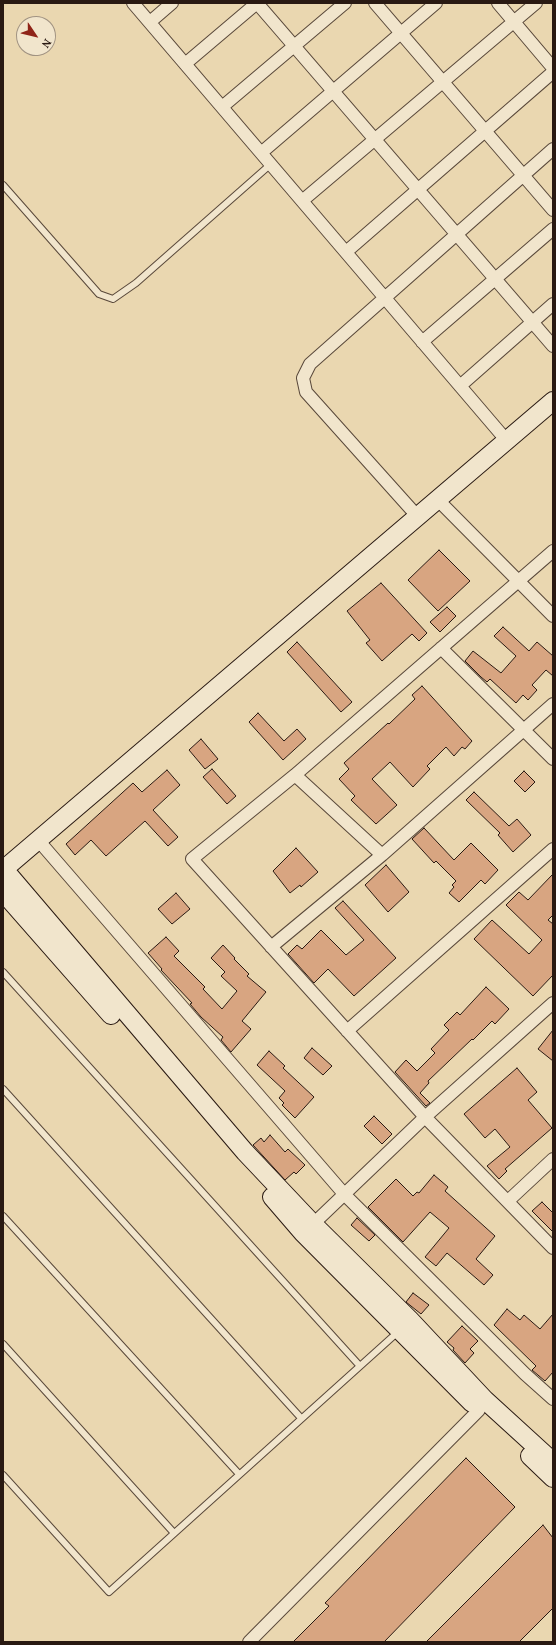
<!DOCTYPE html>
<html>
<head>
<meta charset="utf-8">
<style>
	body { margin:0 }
	#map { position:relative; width:556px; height:1645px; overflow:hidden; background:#ead7b0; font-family:Vollkorn,serif }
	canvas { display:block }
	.frame { position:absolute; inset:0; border:4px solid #291912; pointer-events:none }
	.north { position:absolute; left:16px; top:16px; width:40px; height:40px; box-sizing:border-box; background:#f1e5cc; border:1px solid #a19382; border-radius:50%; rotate:125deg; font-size:11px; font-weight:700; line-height:16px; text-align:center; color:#291912 }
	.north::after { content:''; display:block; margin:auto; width:14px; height:18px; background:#8f2418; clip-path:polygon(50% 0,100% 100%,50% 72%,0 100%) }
</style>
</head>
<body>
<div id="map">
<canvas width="556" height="1645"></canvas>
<div class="frame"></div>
<div class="north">N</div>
</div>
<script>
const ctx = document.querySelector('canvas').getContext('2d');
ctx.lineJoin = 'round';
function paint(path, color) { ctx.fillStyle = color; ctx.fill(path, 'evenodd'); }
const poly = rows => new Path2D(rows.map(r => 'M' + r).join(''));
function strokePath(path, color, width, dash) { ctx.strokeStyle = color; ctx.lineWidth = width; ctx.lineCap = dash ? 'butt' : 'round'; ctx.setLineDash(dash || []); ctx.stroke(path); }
const building = poly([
	[439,550,470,581,438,611,408,580,439,550],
	[381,583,427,633,419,641,412,634,382,661,366,643,370,640,347,611,381,583],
	[447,607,456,616,440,632,430,622,447,607],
	[503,627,529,651,537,642,553,656,553,676,546,670,532,685,537,690,528,700,523,695,516,703,490,679,487,682,481,677,465,661,473,651,501,673,516,656,494,636,503,627],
	[297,642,352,702,341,712,287,652,297,642],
	[422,686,472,741,465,749,462,747,454,756,446,747,427,766,430,769,413,787,390,762,372,779,397,805,376,824,351,800,355,796,339,779,349,769,344,763,388,723,389,724,415,699,412,695,422,686],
	[258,713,284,741,297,729,306,739,283,760,249,722,258,713],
	[201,739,218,759,205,769,189,750,201,739],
	[212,769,236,796,227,804,203,777,212,769],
	[167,770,180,785,153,810,178,837,168,846,145,821,106,856,91,840,75,855,66,844,133,783,142,792,167,770],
	[524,771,535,782,525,792,514,781,524,771],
	[474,792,509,826,517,819,531,835,513,852,498,835,500,833,466,800,474,792],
	[424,828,454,860,471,843,498,870,485,884,481,880,459,902,449,893,454,887,452,885,456,881,436,861,434,863,412,839,424,828],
	[296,848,318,872,301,887,300,885,290,893,273,871,296,848],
	[386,865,409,892,388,912,365,885,386,865],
	[553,874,553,915,548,920,553,924,553,975,533,996,474,939,492,920,529,954,542,940,506,905,519,892,528,900,553,874],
	[176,893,190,909,172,924,158,909,176,893],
	[343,901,396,958,354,996,328,969,314,983,288,954,297,945,302,949,321,930,346,955,364,940,335,908,343,901],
	[166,937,179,951,174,956,205,987,203,989,222,1009,237,991,221,976,225,972,211,958,223,945,235,958,234,959,249,974,247,976,266,992,242,1021,251,1029,231,1052,221,1040,223,1037,201,1017,190,1004,192,1003,161,970,162,969,148,953,166,937],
	[486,987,509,1009,495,1024,492,1021,473,1040,472,1039,428,1081,429,1083,420,1093,430,1103,426,1106,395,1072,406,1060,417,1071,435,1053,431,1049,449,1030,444,1025,457,1012,460,1015,486,987],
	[553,1030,553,1061,538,1049,553,1030],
	[312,1048,332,1066,323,1075,304,1058,312,1048],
	[269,1051,285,1066,283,1068,314,1097,295,1118,282,1105,284,1103,279,1098,285,1091,257,1065,269,1051],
	[517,1068,537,1092,528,1100,552,1128,505,1169,507,1171,499,1179,487,1166,510,1147,495,1129,485,1138,464,1114,517,1068],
	[374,1116,392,1134,382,1144,364,1126,374,1116],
	[270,1135,285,1152,288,1149,305,1165,296,1174,294,1172,285,1180,253,1145,261,1138,264,1142,270,1135],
	[434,1175,448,1187,445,1191,495,1236,476,1259,493,1275,484,1285,447,1253,436,1266,425,1257,449,1228,430,1212,403,1242,368,1207,396,1179,413,1196,417,1192,419,1193,434,1175],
	[542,1202,553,1213,553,1232,532,1211,542,1202],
	[357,1218,375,1235,369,1241,351,1225,357,1218],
	[413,1293,429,1305,421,1314,406,1302,413,1293],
	[507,1309,520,1320,524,1315,540,1329,553,1314,553,1372,545,1381,532,1370,536,1366,494,1325,507,1309],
	[462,1326,478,1341,470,1349,474,1353,465,1363,453,1350,454,1348,447,1342,462,1326],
	[466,1458,515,1507,384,1642,293,1642,329,1606,325,1603,466,1458],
	[543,1525,553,1538,553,1608,519,1642,426,1642,543,1525]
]);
paint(building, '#d8a581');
strokePath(building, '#291912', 1);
const lane = poly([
	[3,185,99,294,113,299,136,283,271,164],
	[3,972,359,1365],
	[3,1089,301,1418],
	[3,1216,239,1474],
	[3,1344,174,1533],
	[3,1475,109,1592,399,1331]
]);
const street = poly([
	[133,3,507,441],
	[257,3,553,346],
	[375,3,553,210],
	[498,3,553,68],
	[150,22,172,3],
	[185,64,257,3],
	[222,107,345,3],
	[261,153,436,3],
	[302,201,536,3],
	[346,252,553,72],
	[422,342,553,229],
	[460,386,553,304],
	[438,500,553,616],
	[418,517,306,392,303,378,310,364,553,149],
	[553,551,295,775,192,859,425,1117,553,1248],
	[441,648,553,759],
	[295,775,382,855],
	[38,840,345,1195,525,1374,553,1399],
	[271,947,382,855,553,704],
	[347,1031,553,849],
	[508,1201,553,1159],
	[309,1228,425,1117,553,1003],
	[249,1642,479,1410]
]);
const secondary = poly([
	[3,868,245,1152,313,1224,410,1320,485,1400,553,1462],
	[3,870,553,401],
	[3,892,111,1015],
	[272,1197,303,1233,472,1403],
	[530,1456,553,1478]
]);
strokePath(lane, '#59483a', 8);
strokePath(street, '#59483a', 14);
strokePath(secondary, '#291912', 20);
strokePath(lane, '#f1e5cc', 6);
strokePath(street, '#f1e5cc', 12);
strokePath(secondary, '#f1e5cc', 18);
</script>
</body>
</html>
